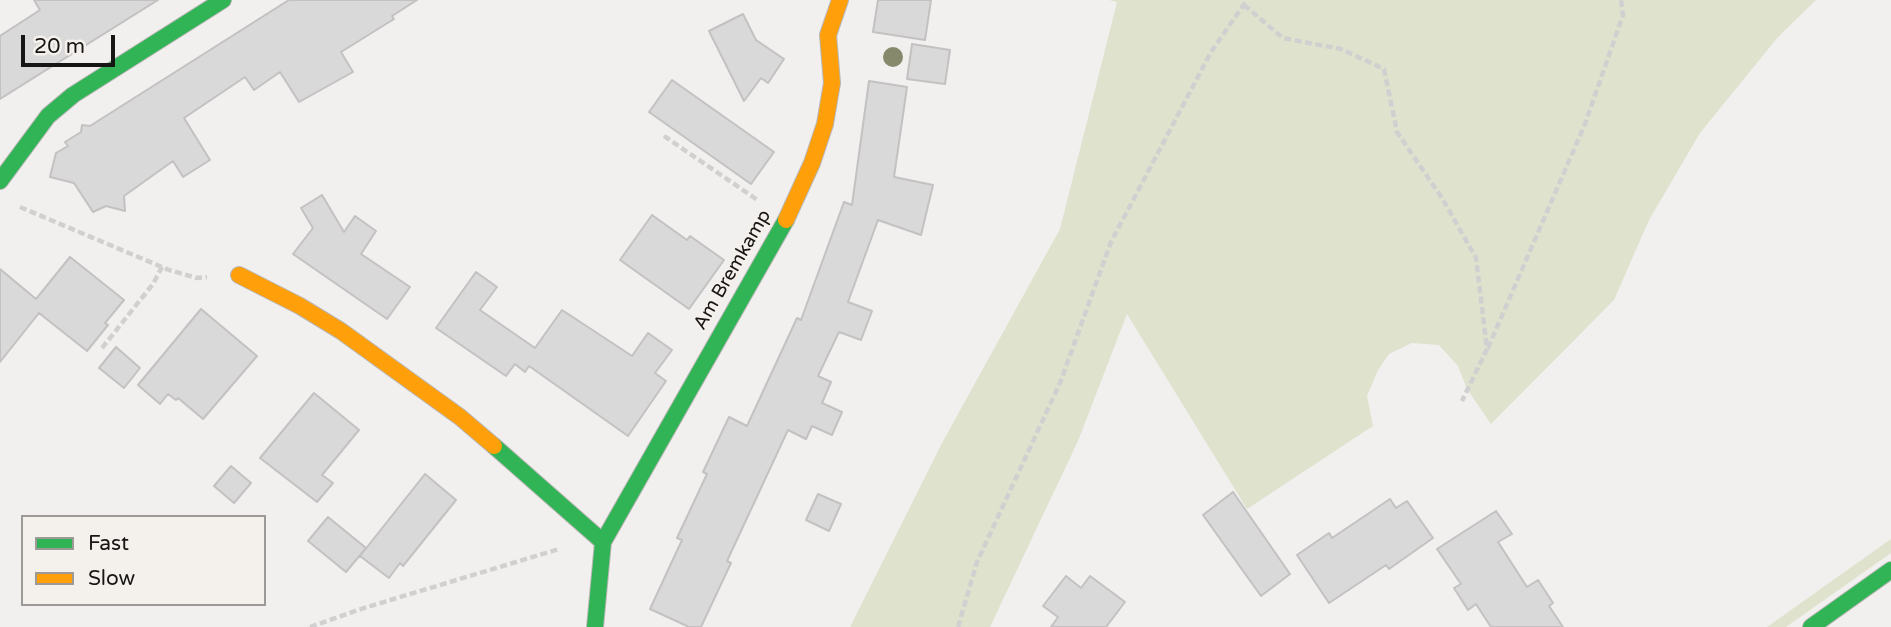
<!DOCTYPE html>
<html>
<head>
<meta charset="utf-8">
<style>
	body { margin:0 }
	#map { position:relative; width:1891px; height:627px; overflow:hidden; background:#f2f0ee; font-family:"Varela Round",sans-serif }
	canvas { display:block }
	.legend { position:absolute; left:21px; top:515px; width:245px; height:91px; box-sizing:border-box; background:#f4f0ec; border:2px solid #9c9996; margin:0; padding:9px 12px; list-style:none; font-size:21px; color:#171614 }
	.legend li { display:flex; align-items:center; gap:14px; height:35px }
	.legend b { width:35px; border:2px solid #9c9996 }
	.scale { position:absolute; left:21px; top:35px; width:94px; height:32px; box-sizing:border-box; border:4px solid #171614; border-top:0; padding-left:9px; font-size:21px; line-height:24px; white-space:nowrap; color:#171614; -webkit-text-stroke:5px #f4f0ec; paint-order:stroke }
</style>
</head>
<body>
<div id="map">
<canvas width="1891" height="627"></canvas>
<ul class="legend">
<li><b style="height:9px;background:#30b455"></b>Fast</li>
<li><b style="height:9px;background:#ff9f0a"></b>Slow</li>
</ul>
<div class="scale">20 m</div>
</div>
<script>
const ctx = document.querySelector('canvas').getContext('2d');
ctx.lineJoin = 'round';
function paint(path, color) { ctx.fillStyle = color; ctx.fill(path, 'evenodd'); }
const poly = rows => new Path2D(rows.map(r => 'M' + r).join(''));
function strokePath(path, color, width, dash) { ctx.strokeStyle = color; ctx.lineWidth = width; ctx.lineCap = dash ? 'butt' : 'round'; ctx.setLineDash(dash || []); ctx.stroke(path); }
function drawText(font, color, halo, rows, align = 'center') {
  ctx.font = font + ' "Varela Round",sans-serif'; ctx.lineWidth = 5; ctx.setLineDash([]); ctx.textBaseline = 'middle'; ctx.strokeStyle = halo; ctx.fillStyle = color; for (const [text, x, y, turn = 0] of rows) {
    ctx.save(); ctx.translate(x, y); ctx.rotate((+turn || 0) * Math.PI / 180); ctx.textAlign = isNaN(turn) ? turn : align; if (halo) ctx.strokeText(text, 0, 0); ctx.fillText(text, 0, 0); ctx.restore();
  }
}
paint(poly([
	[1109,0,1816,0,1778,37,1700,133,1649,220,1614,300,1491,424,1467,389,1458,366,1439,345,1412,343,1389,354,1378,370,1367,396,1373,426,1247,509,1127,314,1078,441,990,627,850,627,942,443,1060,229,1117,2],
	[1891,539,1891,553,1786,627,1767,627]
]), '#dfe2cd');
const building = poly([
	[34,0,158,0,0,99,0,36,40,10,34,0],
	[289,0,417,0,392,16,394,19,341,52,353,72,299,102,280,72,254,90,245,77,184,118,210,160,183,177,173,161,124,196,125,211,106,206,93,212,74,183,50,177,56,153,68,146,65,142,81,132,82,125,90,126,289,0],
	[878,0,931,0,925,40,873,32,878,0],
	[743,14,756,40,784,59,768,83,761,78,744,101,709,31,743,14],
	[912,44,950,50,945,84,907,79,912,44],
	[672,80,774,152,751,184,649,112,672,80],
	[869,81,907,87,894,177,933,185,921,235,878,220,848,302,872,311,861,340,839,332,818,376,831,382,822,403,842,412,832,435,812,426,806,439,788,430,727,561,731,563,701,627,689,627,650,609,682,540,677,538,707,474,703,472,729,417,747,426,797,318,801,320,844,202,852,205,869,81],
	[322,195,344,232,355,216,376,231,361,254,410,287,387,319,293,254,313,228,301,208,322,195],
	[652,215,687,240,690,236,724,260,689,309,620,260,652,215],
	[70,257,124,300,105,323,108,325,87,351,39,313,0,362,0,269,36,299,70,257],
	[476,272,497,287,480,310,535,348,562,310,632,356,648,333,672,350,655,373,666,381,628,436,529,366,525,372,515,364,506,376,436,328,476,272],
	[201,309,257,356,203,419,178,398,176,400,168,394,160,404,138,385,201,309],
	[116,347,140,368,124,388,99,368,116,347],
	[314,393,359,430,322,475,333,483,317,502,260,458,314,393],
	[231,466,251,483,234,503,214,486,231,466],
	[425,474,456,500,403,566,400,563,389,578,360,556,425,474],
	[1233,492,1290,574,1261,596,1203,515,1233,492],
	[818,494,841,504,829,531,806,520,818,494],
	[1390,499,1396,508,1407,501,1433,538,1389,569,1386,565,1329,603,1297,555,1329,533,1332,538,1390,499],
	[1496,511,1512,534,1498,542,1527,587,1538,580,1553,603,1549,606,1563,627,1491,627,1476,604,1468,610,1454,588,1461,584,1437,549,1496,511],
	[328,517,366,548,346,572,308,541,328,517],
	[1066,576,1081,588,1090,576,1125,602,1106,627,1051,627,1058,617,1043,606,1066,576]
]);
paint(building, '#dad9d9');
strokePath(building, '#c3c1c1', 2);
const fast = poly([
	[0,181,48,116,73,95,223,0],
	[494,446,603,542],
	[595,627,603,542,786,220],
	[1811,627,1891,570]
]);
const slow = poly([
	[786,220,812,163,825,124,832,83,828,35,840,0],
	[239,275,300,306,341,331,460,417,494,446]
]);
strokePath(fast, '#b8b6b5', 18);
strokePath(slow, '#b8b6b5', 18);
strokePath(poly([
	[1244,5,1283,38,1341,49,1384,69,1397,132,1442,198,1476,258,1487,349,1462,401],
	[664,136,759,201],
	[20,207,169,270,197,278,207,277],
	[102,348,153,284,162,267],
	[1488,348,1585,124,1623,15,1621,0],
	[310,627,364,608,559,549],
	[958,627,977,562,1060,383,1111,242,1211,52,1247,0]
]), '#d1d0d0', 4.5, [7, 3.5]);
strokePath(fast, '#30b455', 16);
strokePath(slow, '#ff9f0a', 16);
ctx.fillStyle = '#87896d';
for (const [x, y] of [
	[893,57]
]) { ctx.beginPath(); ctx.arc(x, y, 10, 0, 2 * Math.PI); ctx.fill(); }
drawText('19px', '#171614', '#f4f0ec', [
	["Am Bremkamp",733,270,-60]
]);
</script>
</body>
</html>
